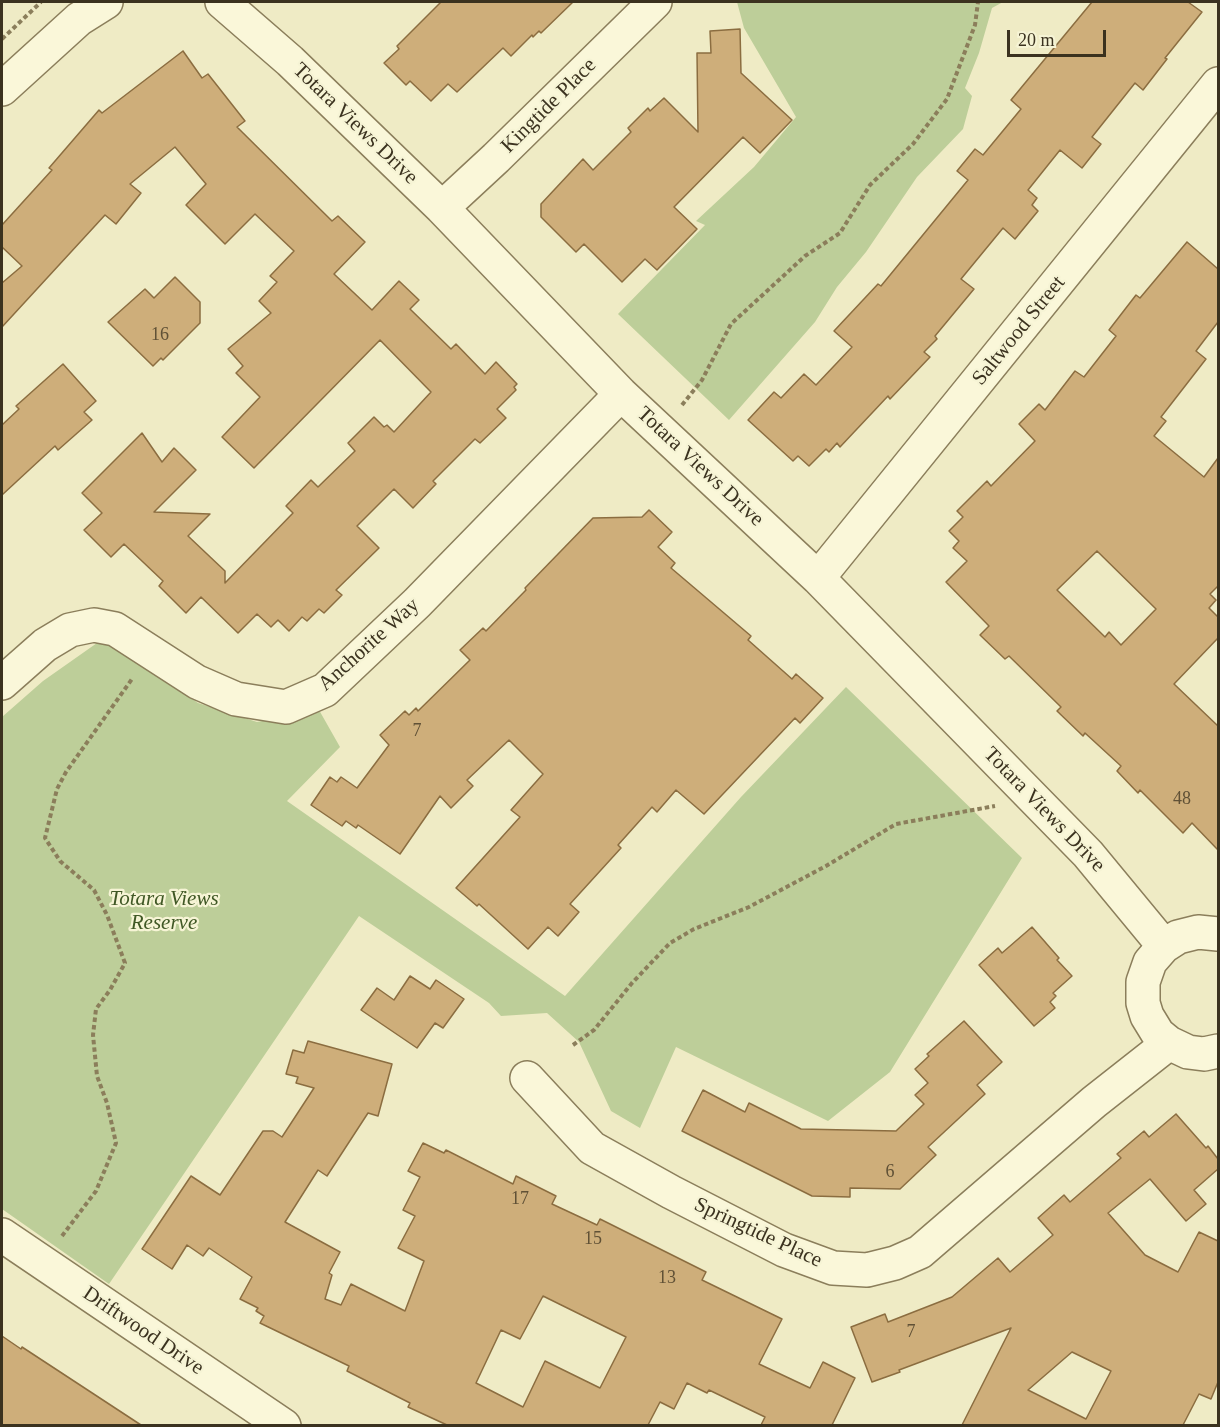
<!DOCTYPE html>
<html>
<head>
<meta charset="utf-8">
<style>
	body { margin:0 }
	#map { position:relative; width:1220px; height:1427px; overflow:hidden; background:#efebc5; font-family:"Times New Roman",serif }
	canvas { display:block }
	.frame { position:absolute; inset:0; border:3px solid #3b321f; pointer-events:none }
	.scale { position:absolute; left:1007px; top:30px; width:99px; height:27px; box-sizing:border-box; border:3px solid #3b321f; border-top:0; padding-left:8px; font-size:18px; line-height:21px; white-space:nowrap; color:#3b321f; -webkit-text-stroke:4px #f6f4d5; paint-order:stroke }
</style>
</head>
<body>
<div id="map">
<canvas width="1220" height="1427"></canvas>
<div class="frame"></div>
<div class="scale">20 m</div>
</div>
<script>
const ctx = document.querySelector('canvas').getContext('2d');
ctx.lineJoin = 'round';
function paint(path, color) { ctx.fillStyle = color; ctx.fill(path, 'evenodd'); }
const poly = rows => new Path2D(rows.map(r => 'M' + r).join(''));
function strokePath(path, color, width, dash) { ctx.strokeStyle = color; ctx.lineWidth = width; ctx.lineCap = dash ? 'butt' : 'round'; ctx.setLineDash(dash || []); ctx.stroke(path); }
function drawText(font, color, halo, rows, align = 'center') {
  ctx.font = font + ' "Times New Roman",serif'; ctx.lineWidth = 4.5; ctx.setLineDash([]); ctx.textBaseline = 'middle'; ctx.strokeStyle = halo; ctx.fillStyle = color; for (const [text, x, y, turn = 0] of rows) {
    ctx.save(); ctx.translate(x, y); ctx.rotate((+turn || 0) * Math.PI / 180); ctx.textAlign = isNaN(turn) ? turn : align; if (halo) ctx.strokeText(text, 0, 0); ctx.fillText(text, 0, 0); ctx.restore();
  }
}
paint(poly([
	[737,2,1003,2,992,8,979,53,965,88,972,96,963,129,917,177,866,252,837,287,815,322,729,420,618,314,705,225,696,221,754,167,796,117,744,28],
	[97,643,122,647,198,703,257,722,319,710,340,747,287,801,565,996,741,797,846,687,1022,858,890,1072,828,1121,676,1047,640,1128,611,1111,579,1042,547,1013,501,1016,489,1003,359,916,109,1284,2,1209,2,717,43,681]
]), '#bdce99');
const building = poly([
	[441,2,573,2,541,33,539,31,533,37,532,35,511,56,503,48,457,92,448,84,431,101,410,81,406,85,384,63,399,49,397,46,441,2],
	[1092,2,1188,2,1202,12,1165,58,1167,59,1143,90,1135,83,1092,137,1101,144,1082,168,1060,150,1028,190,1037,198,1032,205,1038,211,1015,239,1003,228,961,279,974,289,935,336,937,339,924,352,930,357,890,399,888,396,840,447,837,443,829,452,826,449,809,466,798,456,793,461,748,420,774,392,781,398,804,374,816,385,852,347,834,331,878,284,881,286,968,180,957,171,975,149,983,155,1021,109,1011,100,1092,2],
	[740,29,741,73,792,120,760,153,743,137,674,207,697,229,657,270,645,259,622,282,584,244,576,252,541,217,541,204,583,159,593,170,631,132,628,128,648,108,650,111,664,98,698,132,697,53,711,53,710,31,740,29],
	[183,51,202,78,208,74,245,121,237,127,332,221,338,216,365,242,334,274,372,310,399,281,419,300,410,309,451,349,456,344,485,374,496,362,517,384,514,387,516,390,497,409,506,418,480,443,475,439,433,481,436,484,413,508,394,489,357,526,379,548,336,590,342,595,324,613,319,609,307,621,302,617,289,631,278,620,271,627,257,614,238,633,201,597,186,613,159,586,163,581,124,544,111,557,84,530,102,513,82,493,142,433,162,462,174,448,196,470,154,512,210,514,188,536,225,571,225,583,293,513,286,506,311,480,318,487,355,451,348,443,374,417,384,427,387,425,394,432,431,392,380,340,254,468,222,437,260,397,236,373,243,366,228,349,271,313,259,301,277,282,270,276,294,251,255,214,225,244,186,205,206,184,175,147,130,184,141,193,116,224,105,215,2,327,2,283,22,266,2,247,2,225,52,170,49,168,99,110,102,113,183,51],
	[1187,242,1218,269,1218,322,1196,351,1206,359,1161,417,1166,421,1154,436,1204,477,1218,458,1218,586,1210,594,1216,600,1209,608,1218,617,1218,638,1174,684,1218,726,1218,850,1192,823,1183,833,1140,790,1138,793,1117,771,1121,766,1085,733,1083,736,1057,711,1061,707,1009,656,1005,659,980,635,989,626,946,582,967,561,953,548,959,541,949,531,963,517,957,511,987,481,991,486,1035,441,1019,424,1039,404,1045,410,1075,371,1084,377,1116,336,1109,330,1136,295,1140,298,1187,242],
	[1097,551,1156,609,1121,645,1109,632,1105,637,1057,590,1097,551],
	[175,277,200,302,200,323,163,360,161,358,153,366,108,322,145,289,154,298,175,277],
	[63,364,96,401,84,412,92,420,58,450,55,446,2,495,2,425,19,409,16,406,63,364],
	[649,510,672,532,658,547,675,563,671,568,751,636,748,640,792,679,796,674,823,698,800,723,795,718,704,814,676,790,657,812,652,807,618,845,621,848,570,904,579,912,558,936,548,927,528,949,479,904,477,906,456,888,520,817,511,810,543,774,509,740,467,780,473,786,451,808,440,796,400,854,358,825,356,828,346,821,342,826,311,805,330,777,337,782,341,777,357,788,389,745,380,735,405,711,409,715,416,708,418,711,470,660,460,650,483,628,486,631,526,590,525,588,593,518,642,517,649,510],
	[1032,927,1059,958,1057,960,1072,976,1053,993,1056,996,1050,1002,1055,1008,1034,1026,979,965,998,948,1002,953,1032,927],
	[410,976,430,989,436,980,464,999,443,1028,435,1023,417,1048,361,1010,377,988,394,1000,410,976],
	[964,1021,1002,1062,977,1085,985,1094,928,1147,936,1155,900,1189,850,1188,850,1197,812,1196,682,1131,703,1090,745,1112,749,1103,801,1129,896,1131,924,1104,915,1095,928,1083,915,1069,929,1056,927,1054,964,1021],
	[308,1041,392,1064,378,1116,368,1113,327,1176,318,1170,285,1222,340,1252,329,1273,332,1275,325,1299,341,1305,351,1284,405,1311,424,1261,398,1248,415,1216,403,1210,420,1177,408,1171,423,1143,444,1153,446,1150,513,1184,516,1176,556,1196,552,1204,597,1225,600,1219,706,1272,702,1280,782,1319,759,1364,810,1388,823,1362,855,1378,832,1425,761,1425,765,1417,709,1390,707,1393,687,1383,674,1409,660,1402,648,1425,447,1425,408,1407,410,1403,347,1371,349,1366,260,1323,264,1316,256,1311,258,1308,240,1299,252,1277,209,1248,203,1256,187,1245,172,1269,142,1249,191,1176,220,1195,263,1131,273,1131,282,1137,314,1088,296,1083,298,1077,286,1074,293,1050,304,1053,308,1041],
	[543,1296,626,1337,600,1388,545,1361,523,1407,476,1383,501,1330,520,1339,543,1296],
	[1176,1114,1206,1148,1208,1146,1218,1159,1218,1169,1194,1190,1206,1204,1186,1221,1150,1179,1108,1213,1145,1255,1178,1272,1199,1232,1218,1241,1218,1382,1211,1399,1199,1394,1183,1425,962,1425,1011,1328,899,1370,900,1372,872,1382,851,1327,885,1314,888,1322,952,1297,998,1258,1010,1272,1053,1235,1038,1218,1064,1195,1070,1202,1121,1158,1117,1154,1144,1131,1149,1137,1176,1114],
	[1072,1352,1111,1371,1086,1419,1028,1390,1072,1352],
	[2,1336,21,1349,22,1347,141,1425,2,1425,2,1336]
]);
paint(building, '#ceae7a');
strokePath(building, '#8b6d40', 1.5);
const minor = poly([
	[222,2,290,61,442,208,621,394,818,578,1088,854,1164,946],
	[2,89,79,19,106,2],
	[442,208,496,158,655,2],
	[818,578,1218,84],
	[2,683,45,645,70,630,94,625,115,629,197,682,236,699,286,707,325,690,417,603,621,394],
	[1218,934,1198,932,1178,937,1164,946,1150,962,1143,982,1143,1003,1147,1016,1158,1034,1169,1043,1188,1052,1204,1054,1218,1051],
	[527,1078,592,1148,671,1192,784,1250,833,1268,867,1270,895,1263,920,1252,1094,1102,1169,1043],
	[2,1235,284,1426]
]);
strokePath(minor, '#8b7e5b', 36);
strokePath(poly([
	[2,39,41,2],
	[682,405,702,380,731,324,805,256,840,233,870,185,913,144,947,99,975,25,978,2],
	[573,1045,594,1030,632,983,670,943,694,929,749,907,826,866,896,824,995,806],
	[62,1236,96,1191,116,1143,107,1103,97,1076,93,1035,96,1009,110,990,125,963,107,915,94,890,60,861,45,838,57,789,66,772,132,679]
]), '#8b7e5b', 4, [4.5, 3]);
strokePath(minor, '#faf7d9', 33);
drawText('18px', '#605136', null, [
	["16",160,335],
	["7",417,731],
	["48",1182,799],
	["6",890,1172],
	["17",520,1199],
	["15",593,1239],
	["13",667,1278],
	["7",911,1332]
]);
drawText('21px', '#3b321f', '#f6f4d5', [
	["Kingtide Place",549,106,-45],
	["Totara Views Drive",355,124,44],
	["Saltwood Street",1019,331,-51],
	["Totara Views Drive",700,467,43],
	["Anchorite Way",369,645,-42],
	["Totara Views Drive",1044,810,46],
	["Springtide Place",758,1233,25],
	["Driftwood Drive",143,1331,34]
]);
drawText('italic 21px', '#405825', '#f6f4d5', [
	["Totara Views",164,899],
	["Reserve",164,923]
]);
</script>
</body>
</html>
